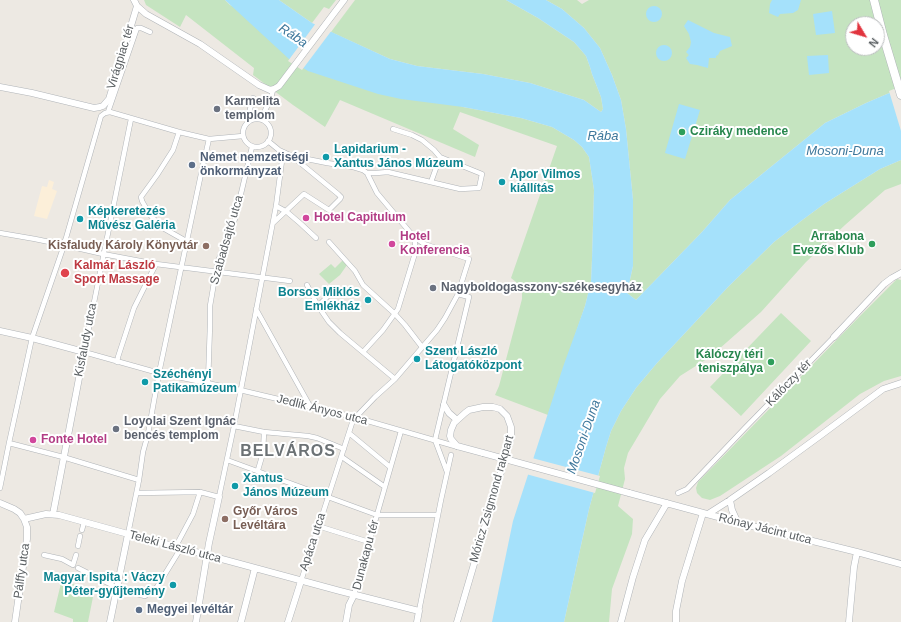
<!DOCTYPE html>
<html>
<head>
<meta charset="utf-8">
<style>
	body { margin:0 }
	#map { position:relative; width:901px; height:622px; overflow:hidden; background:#ede9e3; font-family:Helvetica,sans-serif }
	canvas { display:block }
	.north { position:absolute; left:845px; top:16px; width:40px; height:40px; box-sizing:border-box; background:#fff; border:1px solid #bdbfc1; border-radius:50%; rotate:128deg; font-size:11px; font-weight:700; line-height:16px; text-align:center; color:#5b6063 }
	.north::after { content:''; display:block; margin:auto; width:14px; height:18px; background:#e1343e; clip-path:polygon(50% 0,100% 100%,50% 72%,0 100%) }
</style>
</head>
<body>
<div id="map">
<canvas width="901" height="622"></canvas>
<div class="north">N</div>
</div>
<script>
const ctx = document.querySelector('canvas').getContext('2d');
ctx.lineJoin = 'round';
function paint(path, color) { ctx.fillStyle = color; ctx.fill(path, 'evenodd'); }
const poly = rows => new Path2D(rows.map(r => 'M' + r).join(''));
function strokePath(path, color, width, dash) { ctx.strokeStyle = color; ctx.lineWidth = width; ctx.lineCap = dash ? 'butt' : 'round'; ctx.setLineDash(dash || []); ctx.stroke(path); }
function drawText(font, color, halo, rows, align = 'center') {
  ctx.font = font + ' Helvetica,sans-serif'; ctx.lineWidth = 4; ctx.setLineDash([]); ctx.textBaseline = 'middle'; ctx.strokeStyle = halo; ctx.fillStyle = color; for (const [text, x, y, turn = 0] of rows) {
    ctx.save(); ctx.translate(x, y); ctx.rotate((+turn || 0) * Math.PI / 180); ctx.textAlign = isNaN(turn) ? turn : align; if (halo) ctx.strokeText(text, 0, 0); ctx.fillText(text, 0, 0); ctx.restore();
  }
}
paint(poly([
	[49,180,54,182,52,189,57,191,47,219,34,216,42,186,47,187]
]), '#fcefd9');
paint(poly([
	[144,0,225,0,230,5,463,107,521,118,552,127,574,140,582,147,589,157,594,190,592,259,591,282,585,306,548,415,495,395,499,386,522,299,522,292,520,287,516,282,511,278,557,146,460,112,453,129,479,145,475,157,340,100,325,127,293,105,253,75,254,68,186,15,180,27,146,5],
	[279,0,336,0,329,9,324,7,312,23],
	[355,0,506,0,538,18,574,42,581,50,586,56,590,67,592,74,601,97,603,109,601,112,584,100,530,83,483,74,417,66,390,59,331,32],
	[546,0,577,0,582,4,589,0,901,0,901,88,866,103,825,123,730,200,702,232,636,300,627,293,633,266,633,200,626,129,621,100,612,75,600,48,584,28,562,9],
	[853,24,877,24,877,48,853,48],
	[901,160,901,184,885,190,845,225,806,262,761,312,710,357,680,376,660,399,628,453,624,468,625,479,618,506,633,519,632,534,612,589,609,622,564,622,589,509,606,447,611,431,621,411,636,388,657,363,728,287,774,242,801,221,824,204,880,169],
	[343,260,347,265,340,275,329,284,319,274,331,264,335,268],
	[897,279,901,280,901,376,884,381,860,394,781,456,720,496,710,500,702,498,697,493,696,488,698,482,859,317],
	[781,313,811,341,741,416,710,387],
	[62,579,86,590,86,593,93,597,88,622,73,622,73,619,54,612]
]), '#c5e4c0');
paint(poly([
	[225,0,279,0,312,23,390,59,417,66,483,74,530,83,584,100,601,112,603,109,601,97,592,74,590,67,586,56,581,50,574,42,538,18,506,0,546,0,562,9,584,28,600,48,612,75,621,100,626,129,633,200,633,266,627,293,636,300,702,232,730,200,825,123,866,103,901,88,901,160,880,169,824,204,801,221,774,242,728,287,657,363,636,388,621,411,611,431,606,447,589,509,564,622,492,622,513,521,563,367,585,306,591,282,592,259,594,190,589,157,582,147,574,140,552,127,521,118,463,107,401,99,378,94,308,71,289,59],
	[772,0,801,0,798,10,793,13,780,14,778,17,769,13,770,4],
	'646 14a8 8 0 1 1 16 0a8 8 0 1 1-16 0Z',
	[832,11,835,33,816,35,813,14],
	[688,20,714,33,730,37,732,46,720,51,718,55,716,56,716,58,709,58,708,68,697,65,690,64,686,58,689,55,686,52,690,47,691,42,689,34,684,26],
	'656 53a8 8 0 1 1 16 0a8 8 0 1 1-16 0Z',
	[828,55,829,73,809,75,807,56],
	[679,104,700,110,685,159,665,153]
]), '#a5e1fb');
paint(poly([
	[316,23,332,30,302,70,288,61],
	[901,86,901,131,889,91],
	[532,458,600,476,595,493,526,474]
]), '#ede9e3');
const pedestrian = poly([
	[108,112,137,28,141,28,150,32],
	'243 133a14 14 0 1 1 28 0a14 14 0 1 1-28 0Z',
	[131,119,84,352,159,373,240,390,354,417,458,447],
	[261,119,271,98,273,90],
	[250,120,249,113,253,98],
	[179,132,173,150,157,175,141,197,142,201,150,215,163,228,186,241],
	[268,141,279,150,292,156,327,163,353,167,363,170,367,173,377,193,414,237,424,244,469,259,458,294,445,318,437,330,395,379,375,397,355,418],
	[367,173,376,173,388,172,460,189,479,188,482,174,440,157,434,150,422,140,412,135,393,129],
	[431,182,440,157],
	[276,206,287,212,301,224,316,238],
	[273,223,304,194,329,210,340,199,341,197,338,194,293,157],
	[0,233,35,239,64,245,65,247,68,246,103,254,156,264,290,281],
	[329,242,355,271,363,285,395,314,405,325,422,347],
	[307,285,318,306,329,322,340,333,395,379],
	[318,306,333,291],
	[256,309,310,406],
	[363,352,383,330,398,309,416,250,414,237],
	[117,362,118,357,134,308,156,264],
	[208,383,210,325,210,306,216,271,218,261,235,219,252,147],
	[234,426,264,432,308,436,317,438,344,449],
	[349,433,390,467],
	[435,440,469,297,458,294],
	[435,440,447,472],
	[9,443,63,457,139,480],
	[342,457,385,487],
	[227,460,377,515,438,515],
	[258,470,263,453,264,432],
	[0,488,9,443,32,338,62,251,64,243,66,238,101,116,105,113,110,112,179,132,209,139,243,136],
	[137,493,200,492,219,497,234,426,276,206,283,153],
	[678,493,687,489,745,428,834,337],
	[318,526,369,542],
	[82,530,84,522],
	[128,534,139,480,143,452,148,434,159,373,201,174,209,139],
	[78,546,80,536],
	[176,546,193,514,200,492],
	[44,555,62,559,73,565,76,555],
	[78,568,124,591,145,596,157,587,181,548],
	[301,581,354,417],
	[354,595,401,431],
	[419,611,441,500,451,455]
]);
const minor = poly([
	[134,0,137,6,146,14,200,44,259,85,270,90,274,89,279,86,344,0],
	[0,87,32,93,94,108,100,107,103,106,109,99,137,6],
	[0,331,32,338,84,352,53,514],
	[834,337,884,284,892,278,901,273],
	[444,405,449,413,457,420],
	[629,493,744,524,857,552,901,564],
	[730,500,732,510,737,521],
	[0,503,14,509,20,513,24,519,27,527,27,539,15,622],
	[708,514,730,500,769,473,821,435,883,389,901,383],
	[24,519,46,514,59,515,128,534,207,555,340,591,419,611,417,622],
	[110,622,128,534],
	[196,622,209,543,219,497],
	[241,622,255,568],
	[288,622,301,581],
	[346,622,349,605,354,595],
	[457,622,511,438,511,427,507,416,500,409,493,407,483,407,469,410,465,413,454,423,451,430,450,436,451,439,457,446,483,453],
	[621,622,633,577,645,540,667,503],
	[676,622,676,611,682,581,703,513],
	[849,622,854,567,857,552]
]);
const tertiary = poly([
	[874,0,883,35,901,95]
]);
strokePath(pedestrian, '#b0b4b8', 5.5);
strokePath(minor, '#b0b4b8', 7);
strokePath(tertiary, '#b0b4b8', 9);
strokePath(pedestrian, '#fff', 4.5);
strokePath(minor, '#fff', 6);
strokePath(tertiary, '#fff', 8);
const minorBridge = poly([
	[483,453,629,493]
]);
strokePath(minorBridge, '#b0b4b8', 7, []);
strokePath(minorBridge, '#fff', 6);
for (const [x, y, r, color] of [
	[217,109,4,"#6b7280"],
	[682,132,4,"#2e9e5b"],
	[326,157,4,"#0f9aa8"],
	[192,165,4,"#5c6f8a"],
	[502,182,4,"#0f9aa8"],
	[306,218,4,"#d1479c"],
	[80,219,4,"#0f9aa8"],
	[392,244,4,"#d1479c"],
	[872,244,4,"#2e9e5b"],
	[206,246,4,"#8d6e63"],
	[65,273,5,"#e0444e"],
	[433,288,4,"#6b7280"],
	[368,300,4,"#0f9aa8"],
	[417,359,4,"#0f9aa8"],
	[771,362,4,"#2e9e5b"],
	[145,382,4,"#0f9aa8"],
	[116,429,4,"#6b7280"],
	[33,440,4,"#d1479c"],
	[235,486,4,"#0f9aa8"],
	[225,519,4,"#8d6e63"],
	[173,585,4,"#0f9aa8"],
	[139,610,4,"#5c6f8a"]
]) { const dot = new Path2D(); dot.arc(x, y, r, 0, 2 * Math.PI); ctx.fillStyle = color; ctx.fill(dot); strokePath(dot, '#fff', 1.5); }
drawText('12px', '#5b6063', '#fff', [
	["Virágpiac tér",121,57,-73],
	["Szabadsajtó utca",227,240,-74],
	["Kisfaludy utca",86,340,-79],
	["Kálóczy tér",789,383,-46],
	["Jedlik Ányos utca",322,410,14],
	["Móricz Zsigmond rakpart",492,499,-74],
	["Rónay Jácint utca",765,529,14],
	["Apáca utca",313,542,-72],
	["Teleki László utca",175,547,15],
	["Dunakapu tér",366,555,-75],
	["Pálffy utca",22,571,-82]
]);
drawText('bold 12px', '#5b616d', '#fff', [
	["Karmelita",225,102],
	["templom",225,116],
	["Nagyboldogasszony-székesegyház",441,288],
	["Loyolai Szent Ignác",124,422],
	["bencés templom",124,436]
], 'left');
drawText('bold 12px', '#27864d', '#fff', [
	["Cziráky medence",690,132,"left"],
	["Arrabona",864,237],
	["Evezős Klub",864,251],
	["Kálóczy téri",763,355],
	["teniszpálya",763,369]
], 'right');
drawText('bold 12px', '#0d838f', '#fff', [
	["Lapidarium -",334,150],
	["Xantus János Múzeum",334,164],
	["Apor Vilmos",510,175],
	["kiállítás",510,189],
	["Képkeretezés",88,212],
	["Művész Galéria",88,226],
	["Borsos Miklós",360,293,"right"],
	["Emlékház",360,307,"right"],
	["Szent László",425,352],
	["Látogatóközpont",425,366],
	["Széchényi",153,375],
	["Patikamúzeum",153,389],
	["Xantus",243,479],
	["János Múzeum",243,493],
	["Magyar Ispita : Váczy",165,578,"right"],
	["Péter-gyűjtemény",165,592,"right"]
], 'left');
drawText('bold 12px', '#4e5e75', '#fff', [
	["Német nemzetiségi",200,158],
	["önkormányzat",200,172],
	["Megyei levéltár",147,610]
], 'left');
drawText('bold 12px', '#b23c85', '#fff', [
	["Hotel Capitulum",314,218],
	["Hotel",400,237],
	["Konferencia",400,251],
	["Fonte Hotel",41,440]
], 'left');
drawText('bold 12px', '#785e54', '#fff', [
	["Kisfaludy Károly Könyvtár",198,246],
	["Győr Város",233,512,"left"],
	["Levéltára",233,526,"left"]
], 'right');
drawText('bold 12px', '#be3a42', '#fff', [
	["Kalmár László",74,266],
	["Sport Massage",74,280]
], 'left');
drawText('italic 13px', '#3d779b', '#fff', [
	["Rába",293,36,34],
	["Rába",603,136],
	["Mosoni-Duna",845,151],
	["Mosoni-Duna",584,437,-71]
]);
ctx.letterSpacing = '1px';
drawText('bold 16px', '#6c7275', '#fff', [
	["BELVÁROS",288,452]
]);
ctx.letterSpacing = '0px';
</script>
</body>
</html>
